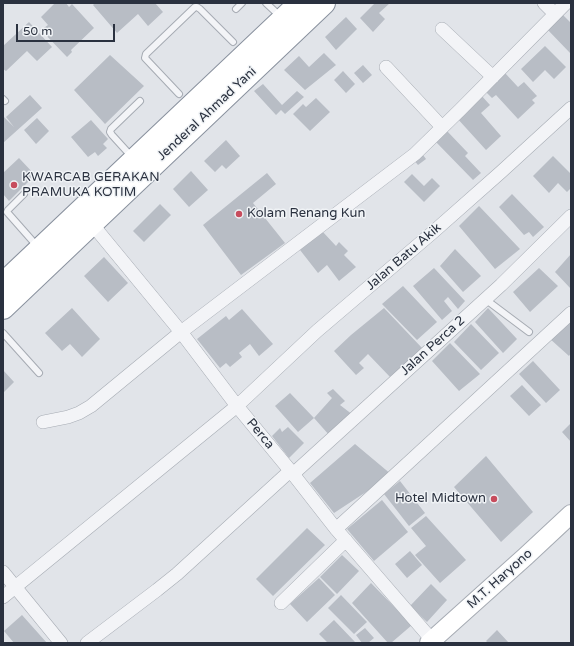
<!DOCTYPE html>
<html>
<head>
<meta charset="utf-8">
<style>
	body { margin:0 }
	#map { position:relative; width:574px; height:646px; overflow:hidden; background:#e1e4e9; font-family:"Varela Round",sans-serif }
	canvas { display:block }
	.frame { position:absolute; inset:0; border:4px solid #2a313f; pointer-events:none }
	.scale { position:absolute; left:16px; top:24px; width:99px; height:18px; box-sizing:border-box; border:2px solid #2a313f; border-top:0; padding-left:5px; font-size:12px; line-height:14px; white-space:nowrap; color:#2a313f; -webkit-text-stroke:3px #f0f3f6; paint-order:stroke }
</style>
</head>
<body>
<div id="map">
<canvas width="574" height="646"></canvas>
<div class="frame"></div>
<div class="scale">50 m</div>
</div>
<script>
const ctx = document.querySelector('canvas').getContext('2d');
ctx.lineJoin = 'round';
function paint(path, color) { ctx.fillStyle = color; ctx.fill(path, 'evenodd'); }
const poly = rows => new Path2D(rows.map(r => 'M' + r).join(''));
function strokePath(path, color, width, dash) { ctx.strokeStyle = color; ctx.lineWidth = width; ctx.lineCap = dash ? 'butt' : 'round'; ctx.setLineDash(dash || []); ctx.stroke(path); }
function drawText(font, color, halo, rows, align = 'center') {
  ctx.font = font + ' "Varela Round",sans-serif'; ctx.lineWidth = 3; ctx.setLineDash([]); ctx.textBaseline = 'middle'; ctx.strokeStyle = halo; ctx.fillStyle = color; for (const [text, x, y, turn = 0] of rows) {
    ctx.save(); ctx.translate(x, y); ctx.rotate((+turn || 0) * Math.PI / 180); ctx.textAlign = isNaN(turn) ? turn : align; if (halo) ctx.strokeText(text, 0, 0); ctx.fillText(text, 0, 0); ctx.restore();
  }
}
paint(poly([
	[55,3,66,3,69,7,72,4,94,28,71,50,72,52,67,57,41,30,48,25,41,17],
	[95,3,155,3,163,12,148,26,138,14,117,33,93,5],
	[375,3,390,3,379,13,385,19,373,32,360,18],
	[561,13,571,23,571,54,546,28],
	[346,17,357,29,336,50,325,37],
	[29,22,52,47,37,61,27,51,6,71,3,69,3,46],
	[545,46,566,67,554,79,545,70,533,82,521,69],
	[324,53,336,65,305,90,284,70,299,56,309,67],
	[110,55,144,86,105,124,74,90],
	[363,65,372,75,363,83,354,73],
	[343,71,355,84,346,93,334,80],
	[505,73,518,87,524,82,537,96,532,100,535,103,518,119,496,95,492,98,485,91],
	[263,84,282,105,297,91,304,97,285,114,281,110,276,115,254,91],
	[480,94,490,105,481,113,501,136,486,150,456,117],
	[30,95,42,108,3,143,3,116,14,127,6,117],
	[316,98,330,112,310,131,293,114,303,104,306,107],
	[37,118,49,131,36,144,24,130],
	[91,120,108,139,103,144,107,148,98,156,95,152,88,157,71,137],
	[447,131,468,153,465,156,481,173,473,180,436,142],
	[226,140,240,156,226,169,222,165,215,172,204,161],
	[420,151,426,159,418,165,412,158],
	[553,156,571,174,571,188,567,192,558,183,549,193,533,176],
	[19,158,35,175,9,201,3,194,3,173],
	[191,171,208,190,189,207,173,189],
	[267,173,276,184,253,203,285,243,241,275,203,225],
	[412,174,424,186,432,178,440,186,424,202,404,182],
	[512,194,544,227,533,237,529,232,524,235,499,207],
	[160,204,171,215,144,242,133,231],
	[479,206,520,249,495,269,459,226],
	[322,231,336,246,339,242,348,251,344,255,356,267,339,281,327,265,318,273,300,250],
	[455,249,481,276,463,292,440,266],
	[571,254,571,289,555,272],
	[104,257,128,283,108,302,84,276],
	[434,268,465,301,458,309,448,297,444,301,452,311,442,320,413,286],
	[539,268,558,286,530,312,513,292],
	[403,286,437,322,417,340,382,304],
	[72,308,100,339,82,357,70,344,62,351,45,333],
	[384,308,423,349,391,378,368,354,359,363,364,368,356,375,334,351,351,335],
	[488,308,517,339,503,353,475,322],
	[242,309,273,344,259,356,250,344,239,353,242,357,230,367,226,363,220,368,197,339,226,316,229,320],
	[566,320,571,324,571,353,569,356,549,338],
	[471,324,499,353,481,370,454,342],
	[450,343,480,374,459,391,432,361],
	[533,361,560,390,546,403,519,374],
	[3,370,14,382,3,393],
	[522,385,541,405,529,416,510,396],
	[333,389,345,401,340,405,353,415,330,436,314,418,298,432,275,406,290,393,314,418,332,398,327,393],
	[571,423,571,442,562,432],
	[288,427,304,443,289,458,272,436,280,428,282,432],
	[355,444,392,475,334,513,310,483],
	[486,456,533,512,501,542,454,487],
	[400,481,425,513,409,526,384,494],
	[382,500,408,532,374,561,347,529],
	[426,516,466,560,440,583,415,555,426,546,411,528],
	[307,528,325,545,273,596,256,579],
	[410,551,422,565,407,578,395,564],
	[342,555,359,571,337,594,320,577],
	[319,578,335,595,307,622,290,604],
	[371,583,412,625,391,643,388,643,352,603],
	[431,584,447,600,427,622,410,606],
	[341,595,367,622,354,634,328,608],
	[22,615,47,643,14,643,4,631],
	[334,620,356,643,328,643,319,634],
	[365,628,374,638,368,643,362,643,356,635],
	[497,630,509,643,488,643,486,641]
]), '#b8bdc5');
const lane = poly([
	[266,3,281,17],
	[236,9,242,3],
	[179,94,145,58,146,54,195,7,197,7,200,9,233,42],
	[3,99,5,101],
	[132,157,112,135,110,132,111,129,140,101],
	[24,194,8,210,7,212,37,246],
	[485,299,529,332],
	[3,333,39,373]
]);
const street = poly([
	[544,3,555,14],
	[442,29,493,77],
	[386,67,442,127],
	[92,224,181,332,237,406,293,474,336,529,432,640],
	[43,422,68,417,79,413,91,406,181,332,415,154,460,110,566,3],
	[293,474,501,285,571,216],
	[336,529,407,464,571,313],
	[3,572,61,643],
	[3,597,237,406,317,331,432,233,501,172,571,108],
	[281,603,346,540],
	[87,643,157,590,177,574,290,471]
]);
const secondary = poly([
	[429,643,526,556,571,514]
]);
const highway = poly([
	[3,284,300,3],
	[3,308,324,3]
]);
strokePath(lane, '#a6abb3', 8);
strokePath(street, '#a6abb3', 14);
strokePath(secondary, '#a6abb3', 20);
strokePath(highway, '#89919e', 24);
strokePath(lane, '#f3f4f7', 6);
strokePath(street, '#f3f4f7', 13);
strokePath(secondary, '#fff', 18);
strokePath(highway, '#fff', 22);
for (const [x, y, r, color] of [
	[14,185,4,"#c74c5d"],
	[239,214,4,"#c74c5d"],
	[494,499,4,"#c74c5d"]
]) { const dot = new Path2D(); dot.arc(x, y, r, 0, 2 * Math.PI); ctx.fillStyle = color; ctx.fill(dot); strokePath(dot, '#f0f3f6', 1.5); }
drawText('13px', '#2a313f', '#f0f3f6', [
	["Jenderal Ahmad Yani",207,114,-43],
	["Jalan Batu Akik",404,257,-41],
	["Jalan Perca 2",433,346,-42],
	["Perca",260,434,50],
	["M.T. Haryono",500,579,-42]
]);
drawText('13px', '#2a313f', '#f0f3f6', [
	["KWARCAB GERAKAN",22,178],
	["PRAMUKA KOTIM",22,193],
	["Kolam Renang Kun",247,214],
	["Hotel Midtown",486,499,"right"]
], 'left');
</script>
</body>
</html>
